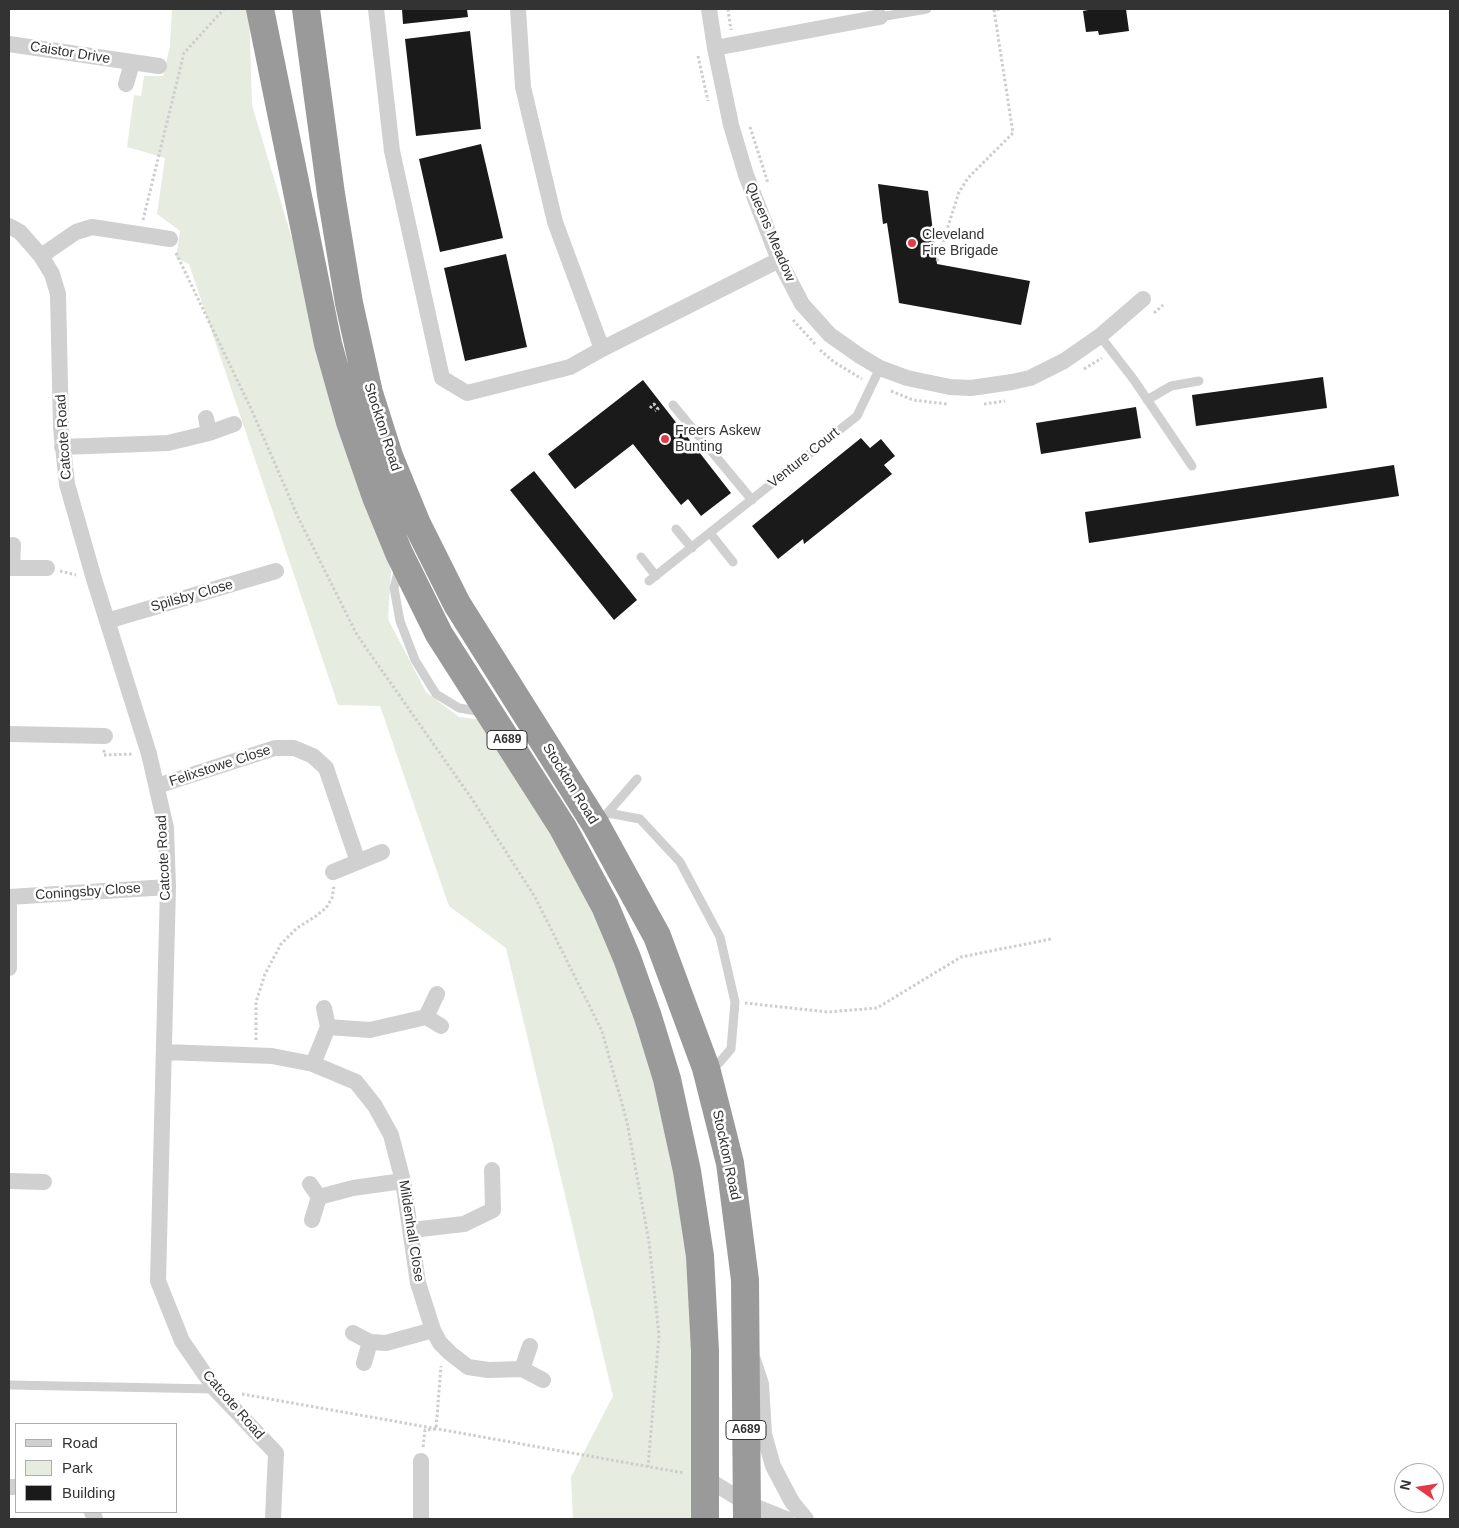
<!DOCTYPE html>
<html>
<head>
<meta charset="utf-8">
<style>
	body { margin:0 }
	#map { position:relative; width:1459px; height:1528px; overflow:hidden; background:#fff; font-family:Arial,sans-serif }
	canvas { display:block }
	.frame { position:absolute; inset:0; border:10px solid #333; pointer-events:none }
	.legend { position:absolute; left:15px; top:1423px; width:162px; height:90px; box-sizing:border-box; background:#fff; border:1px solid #adadad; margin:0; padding:6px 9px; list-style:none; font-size:15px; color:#333 }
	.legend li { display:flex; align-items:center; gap:10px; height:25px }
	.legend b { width:25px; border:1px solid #adadad }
	.north { position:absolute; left:1394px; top:1463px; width:50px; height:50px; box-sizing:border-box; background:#fff; border:1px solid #adadad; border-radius:50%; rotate:283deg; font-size:14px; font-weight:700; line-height:20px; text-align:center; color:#333 }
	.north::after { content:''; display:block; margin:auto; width:18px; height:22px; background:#e63946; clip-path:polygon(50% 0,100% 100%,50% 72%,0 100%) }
</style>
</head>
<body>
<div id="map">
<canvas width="1459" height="1528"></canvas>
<div class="frame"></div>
<ul class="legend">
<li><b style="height:6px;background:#d0d0d0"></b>Road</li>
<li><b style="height:14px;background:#e6ecdf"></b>Park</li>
<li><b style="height:14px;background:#1a1a1a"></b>Building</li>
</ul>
<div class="north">N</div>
</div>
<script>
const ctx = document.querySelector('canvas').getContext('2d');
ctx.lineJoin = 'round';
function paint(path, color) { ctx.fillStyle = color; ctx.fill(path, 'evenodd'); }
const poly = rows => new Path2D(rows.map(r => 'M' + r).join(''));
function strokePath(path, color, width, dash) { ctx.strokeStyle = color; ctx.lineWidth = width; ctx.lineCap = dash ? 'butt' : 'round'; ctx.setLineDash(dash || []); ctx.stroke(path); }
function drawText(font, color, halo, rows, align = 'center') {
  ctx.font = font + ' Arial,sans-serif'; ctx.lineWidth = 5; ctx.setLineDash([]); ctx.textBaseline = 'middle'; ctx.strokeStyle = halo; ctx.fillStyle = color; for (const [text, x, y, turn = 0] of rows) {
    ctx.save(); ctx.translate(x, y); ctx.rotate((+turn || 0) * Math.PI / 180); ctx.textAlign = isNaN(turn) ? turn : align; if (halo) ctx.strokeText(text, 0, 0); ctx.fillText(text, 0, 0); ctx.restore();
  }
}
paint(poly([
	[172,9,249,9,252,105,391,571,388,619,426,692,459,717,484,720,569,863,625,981,662,1101,693,1290,694,1519,573,1519,571,1477,613,1396,506,948,449,906,380,706,338,705,189,264,176,258,180,231,157,214,165,158,127,147,134,95,141,96,144,76,163,76,170,46]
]), '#e6ecdf');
paint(poly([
	[402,9,467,9,468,17,403,24],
	[1093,9,1126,9,1129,31,1099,35,1098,31,1086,32,1083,11],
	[470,31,481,129,416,136,405,39],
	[481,144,503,238,440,252,419,159],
	[878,184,928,191,937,264,1030,281,1021,325,899,303,887,223,883,224],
	[506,254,527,347,465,361,444,268],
	[1323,377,1327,408,1196,426,1192,395],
	[643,380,731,493,701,516,688,499,681,505,633,444,575,489,548,454],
	[1136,407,1141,438,1041,454,1036,423],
	[861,438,870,448,881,439,895,456,884,465,892,474,804,544,803,539,778,559,752,526],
	[1394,465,1399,496,1089,543,1085,512],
	[534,471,637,600,614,620,510,490]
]), '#1a1a1a');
strokePath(poly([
	[728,9,731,30],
	[698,56,708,101],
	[750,127,768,183],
	[143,220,184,53,224,9],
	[176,253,253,413,298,517,357,635,472,799,535,897,602,1031,627,1122,649,1242,659,1335,648,1467],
	[937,261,959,192,968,178,1013,133,994,10,1002,9],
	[1154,313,1163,305],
	[793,320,816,345],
	[820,350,834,362,862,379],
	[1084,369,1102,358],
	[891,391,913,400,947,404],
	[984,404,1005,401],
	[650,408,654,404,658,409,655,411],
	[60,571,76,575],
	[104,750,104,755,133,754],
	[745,1003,828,1012,877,1008,961,957,1051,939],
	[256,1040,256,1002,265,974,281,944,297,928,316,916,326,908,332,898,334,886],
	[242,1394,684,1473],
	[423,1447,425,1430,436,1429,441,1366]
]), '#cdcdcd', 3, [2.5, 2.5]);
strokePath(poly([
	[880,17,927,9],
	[1100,336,1134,380,1192,466],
	[1147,400,1171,386,1199,381],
	[673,405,752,500],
	[676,529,692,548],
	[710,533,733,562],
	[641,557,656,576],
	[399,568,394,588,400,621,415,660,436,694,459,708,483,712],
	[649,581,857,416,880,368],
	[608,813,640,819,680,862,720,937,735,1002,731,1049,719,1063,708,1067],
	[605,816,637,779],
	[9,1385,215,1389]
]), '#d0d0d0', 9);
strokePath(poly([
	[376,9,392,151,442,378,467,393,570,367,602,349,779,260],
	[518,9,523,87,555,222,602,349],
	[709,9,715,48,731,125,746,175,779,260,802,304,830,335,860,356,880,368,907,378,950,387,971,388,1012,382,1030,378,1064,361,1100,336,1143,299],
	[9,44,159,66],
	[715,48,880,17],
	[126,84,132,63],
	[9,226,20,232,41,256,52,274,58,294,61,428,67,484,94,579,149,754,166,828,168,887,158,1281,182,1341,215,1389,276,1453,273,1519],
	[41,256,76,232,92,227,170,239],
	[206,418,209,433],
	[62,447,168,443,209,433,234,424],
	[9,568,47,568],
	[12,568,13,545],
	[107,621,276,571],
	[9,734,105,736],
	[157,786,275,748,294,748,313,756,326,768,358,862],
	[333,872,382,852],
	[9,897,168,887],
	[9,968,9,897],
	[324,1008,328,1027],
	[426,1017,441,1026],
	[165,1052,272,1056,313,1064,356,1082,375,1106,391,1135,403,1181,418,1283,433,1330,440,1343,450,1353,468,1367,488,1370,522,1369,543,1380],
	[313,1064,328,1027,370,1030,426,1017,437,994],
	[9,1181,44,1182],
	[310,1184,319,1197],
	[312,1220,319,1197,353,1188,403,1181],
	[412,1230,464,1224,493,1210,492,1170],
	[353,1333,370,1342,386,1343,433,1330],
	[753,1360,761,1384,764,1434,773,1466,792,1502,806,1519],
	[364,1363,370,1342],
	[522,1369,530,1346],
	[704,1477,746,1503,786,1519],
	[9,1487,16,1487],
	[92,1512,95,1519],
	[421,1519,421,1461]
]), '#d0d0d0', 16);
strokePath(poly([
	[260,9,328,344,350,422,376,497,399,553,439,634,563,828,605,906,627,958,648,1017,667,1079,687,1171,700,1256,705,1351,705,1519],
	[306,9,331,194,349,303,369,393,389,456,417,524,457,604,596,825,657,936,706,1068,730,1163,745,1280,747,1519]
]), '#9a9a9a', 28);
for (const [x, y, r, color] of [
	[912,243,5,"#e63946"],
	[665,439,5,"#e63946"]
]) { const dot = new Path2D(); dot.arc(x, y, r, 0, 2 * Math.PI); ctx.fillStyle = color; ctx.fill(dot); strokePath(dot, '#fff', 2); }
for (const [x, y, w] of [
	[507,740,40],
	[746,1430,40]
]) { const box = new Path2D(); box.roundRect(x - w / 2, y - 9.5, w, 19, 4); ctx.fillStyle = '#fff'; ctx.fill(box); strokePath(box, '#333', 1); }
drawText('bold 12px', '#333', null, [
	["A689",507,740],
	["A689",746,1430]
]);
drawText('14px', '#333', '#fff', [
	["Caistor Drive",70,53,9],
	["Queens Meadow",770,232,67],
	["Stockton Road",382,427,72],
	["Catcote Road",64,437,-94],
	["Venture Court",804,458,-39],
	["Spilsby Close",192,596,-16],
	["Felixstowe Close",220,766,-18],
	["Stockton Road",570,784,58],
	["Catcote Road",164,858,-93],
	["Coningsby Close",88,892,-4],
	["Stockton Road",726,1155,78],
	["Mildenhall Close",411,1231,81],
	["Catcote Road",233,1405,49]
]);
drawText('14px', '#333', '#fff', [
	["Cleveland",922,235],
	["Fire Brigade",922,251],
	["Freers Askew",675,431],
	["Bunting",675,447]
], 'left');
</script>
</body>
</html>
